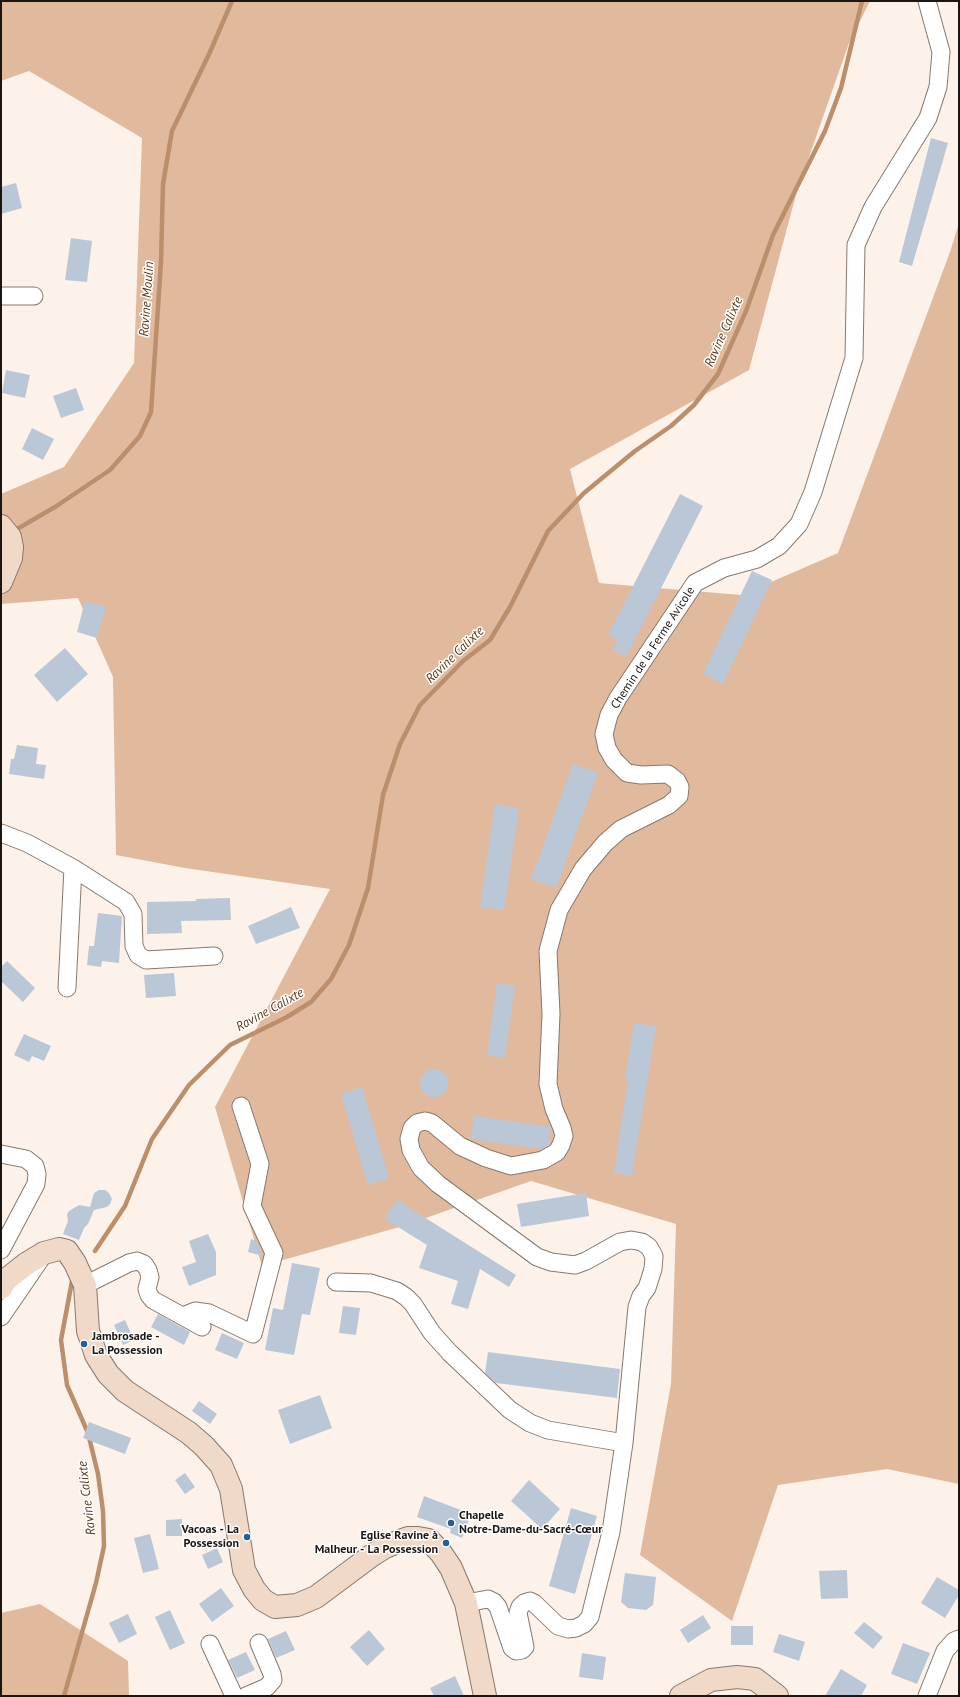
<!DOCTYPE html>
<html>
<head>
<meta charset="utf-8">
<style>
	body { margin:0 }
	#map { position:relative; width:960px; height:1697px; overflow:hidden; background:#fcf2ea; font-family:"PT Sans",sans-serif }
	canvas { display:block }
	.frame { position:absolute; inset:0; border:2px solid #1c1612; pointer-events:none }
</style>
</head>
<body>
<div id="map">
<canvas width="960" height="1697"></canvas>
<div class="frame"></div>
</div>
<script>
const ctx = document.querySelector('canvas').getContext('2d');
ctx.lineJoin = 'round';
function paint(path, color) { ctx.fillStyle = color; ctx.fill(path, 'evenodd'); }
const poly = rows => new Path2D(rows.map(r => 'M' + r).join(''));
function strokePath(path, color, width, dash) { ctx.strokeStyle = color; ctx.lineWidth = width; ctx.lineCap = dash ? 'butt' : 'round'; ctx.setLineDash(dash || []); ctx.stroke(path); }
function drawText(font, color, halo, rows, align = 'center') {
  ctx.font = font + ' "PT Sans",sans-serif'; ctx.lineWidth = 3; ctx.setLineDash([]); ctx.textBaseline = 'middle'; ctx.strokeStyle = halo; ctx.fillStyle = color; for (const [text, x, y, turn = 0] of rows) {
    ctx.save(); ctx.translate(x, y); ctx.rotate((+turn || 0) * Math.PI / 180); ctx.textAlign = isNaN(turn) ? turn : align; if (halo) ctx.strokeText(text, 0, 0); ctx.fillText(text, 0, 0); ctx.restore();
  }
}
paint(poly([
	[1,1,870,1,849,43,797,191,749,370,570,469,599,583,741,595,838,553,950,252,959,223,959,1484,887,1469,778,1485,732,1621,640,1555,671,1384,676,1224,531,1181,403,1226,262,1266,215,1107,330,889,185,868,116,855,113,677,78,598,1,604,1,494,64,467,134,363,142,138,29,71,1,81],
	[40,1604,128,1661,129,1696,1,1696,1,1613]
]), '#e1ba9e');
strokePath(poly([
	[12,532,55,507,110,470,140,436,151,412,161,262,163,184,172,131,210,52,232,1],
	[95,1251,125,1206,152,1139,189,1085,230,1045,287,1017,311,1002,331,979,349,945,368,888,383,795,400,744,420,705,463,661,490,640,510,607,548,531,584,493,635,451,671,426,694,405,718,374,746,311,773,235,825,131,841,88,862,1],
	[64,1696,96,1583,104,1546,103,1511,98,1474,88,1433,67,1385,61,1340,73,1276]
]), '#bb8e6c', 4.5);
paint(poly([
	[931,138,948,143,912,266,899,262],
	[16,183,22,208,1,214,1,187],
	[71,238,92,241,87,282,65,280],
	[6,370,30,375,25,398,2,393],
	[76,388,84,410,61,418,53,396],
	[32,428,54,439,43,460,22,449],
	[680,494,703,506,626,657,612,650,618,640,608,635],
	[752,571,772,580,723,684,703,674],
	[85,601,106,607,97,638,77,632],
	[65,648,88,674,57,702,34,675],
	[17,745,38,748,36,764,46,765,44,779,9,774,11,759,14,759],
	[573,764,598,773,556,888,531,879],
	[495,804,519,808,504,910,480,907],
	[230,898,231,920,181,921,182,933,147,934,147,902,196,901,196,899],
	[291,907,300,928,256,944,248,926],
	[98,913,122,916,119,963,102,961,101,967,87,965,89,946,94,946],
	[7,961,35,988,23,1002,1,981,1,967],
	[174,973,176,996,146,998,144,975],
	[497,983,515,986,505,1058,487,1055],
	[634,1023,656,1026,632,1176,614,1173,628,1080,625,1080],
	[24,1034,51,1046,44,1061,32,1056,29,1062,14,1055],
	'420 1083a14 14 0 1 1 28 0a14 14 0 1 1-28 0Z',
	[362,1087,389,1178,368,1185,341,1094],
	[474,1116,551,1127,549,1145,543,1149,471,1139],
	[99,1190,105,1190,109,1193,112,1199,110,1204,107,1207,94,1210,88,1224,84,1228,79,1240,63,1234,68,1221,67,1214,69,1211,79,1205,90,1207,94,1193],
	[586,1193,589,1216,521,1227,517,1204],
	[397,1200,516,1275,509,1287,480,1269,468,1309,451,1304,458,1281,419,1268,427,1245,385,1219],
	[208,1234,216,1252,216,1275,189,1286,182,1267,196,1262,189,1241],
	[251,1239,257,1241,263,1256,248,1252],
	[292,1263,320,1268,310,1315,302,1314,294,1355,265,1350,273,1308,283,1310],
	[343,1306,360,1308,356,1335,339,1333],
	[158,1314,190,1332,184,1345,151,1327],
	[125,1320,134,1340,123,1345,114,1325],
	[222,1333,244,1343,237,1359,215,1350],
	[488,1352,620,1369,617,1398,496,1383,485,1373],
	[320,1395,332,1428,290,1444,278,1410],
	[199,1401,217,1414,210,1424,192,1411],
	[89,1422,131,1438,125,1454,83,1438],
	[185,1473,195,1487,185,1494,175,1480],
	[529,1480,560,1509,542,1529,511,1501],
	[424,1496,471,1514,462,1538,450,1533,451,1529,417,1517],
	[571,1508,597,1516,575,1594,549,1586],
	[182,1519,182,1536,166,1536,166,1520],
	[150,1534,159,1569,143,1573,134,1538],
	[217,1548,223,1562,208,1569,202,1555],
	[847,1570,848,1598,821,1599,819,1571],
	[625,1573,656,1577,653,1605,646,1610,628,1608,621,1602],
	[937,1577,959,1590,959,1595,945,1618,921,1603],
	[221,1588,234,1606,212,1622,199,1604],
	[170,1610,185,1643,170,1650,155,1617],
	[128,1614,137,1634,119,1643,109,1623],
	[703,1615,711,1628,688,1643,680,1630],
	[864,1622,883,1637,873,1649,854,1633],
	[731,1626,753,1626,753,1645,731,1645],
	[369,1630,385,1649,367,1666,350,1647],
	[286,1631,295,1650,276,1658,268,1639],
	[779,1634,805,1642,799,1661,773,1652],
	[903,1643,930,1653,917,1684,891,1674],
	[246,1652,255,1670,237,1678,228,1660],
	[582,1653,606,1657,603,1680,579,1677],
	[841,1669,867,1685,861,1696,825,1696],
	[455,1676,464,1696,434,1696,430,1688]
]), '#bac7d6');
const street = poly([
	[1,296,34,296],
	[1,833,27,843,73,868,126,902,133,914,134,946,138,955,146,960,214,956],
	[67,988,73,868],
	[1,1154,26,1159,35,1166,37,1174,36,1184,1,1250],
	[336,1282,371,1283,397,1291,406,1297,413,1304,432,1333,450,1353,510,1410,530,1423,548,1430,624,1443],
	[85,1285,129,1263,137,1261,144,1264,148,1270,150,1277,147,1289,149,1295,153,1300,202,1327],
	[183,1316,195,1311,209,1313,253,1334,274,1253,252,1206,260,1164,241,1106],
	[1,1317,40,1260],
	[466,1603,488,1599,494,1602,498,1607,512,1648,516,1651,522,1650,525,1647,518,1613,520,1607,524,1603,530,1601,534,1603,558,1626,568,1629,576,1628,584,1624,590,1617,611,1532,624,1443,637,1307,641,1296,647,1288,653,1269,654,1256,649,1247,642,1242,631,1240,620,1242,586,1261,575,1265,551,1262,537,1257,438,1184,421,1168,411,1150,409,1139,412,1128,417,1123,425,1121,432,1123,460,1146,486,1158,511,1166,543,1160,557,1152,561,1145,564,1136,562,1128,554,1109,548,1084,551,1014,548,951,559,910,583,869,605,843,621,829,669,805,679,796,680,787,677,781,668,774,641,775,627,773,614,760,607,748,604,734,609,715,618,698,695,583,724,568,757,559,779,546,799,524,813,492,854,358,856,245,873,207,928,118,938,87,941,52,927,1],
	[210,1644,234,1696],
	[246,1696,267,1687,273,1680,272,1674,259,1643],
	[927,1696,945,1651,954,1641,959,1639]
]);
const secondary = poly([
	[1,526,10,537,12,547,11,558,1,582],
	[1,1288,7,1279,26,1264,44,1253,59,1249,67,1251,75,1263,85,1285,88,1331,96,1355,108,1374,125,1391,189,1433,204,1446,221,1465,231,1489,244,1570,254,1589,263,1600,275,1607,297,1605,316,1597,371,1556,385,1547,408,1538,418,1538,429,1540,441,1553,451,1568,466,1603,485,1696],
	[681,1696,711,1680,737,1677,755,1679,777,1696]
]);
strokePath(street, '#87786d', 19);
strokePath(secondary, '#87786d', 24);
strokePath(street, '#fff', 17);
strokePath(secondary, '#f0d9c7', 22);
for (const [x, y, r, color] of [
	[84,1344,4,"#265e96"],
	[451,1523,4,"#265e96"],
	[247,1537,4,"#265e96"],
	[446,1543,4,"#265e96"]
]) { const dot = new Path2D(); dot.arc(x, y, r, 0, 2 * Math.PI); ctx.fillStyle = color; ctx.fill(dot); strokePath(dot, '#fff', 1.5); }
drawText('12px', '#1c1612', '#fff', [
	["Chemin de la Ferme Avicole",653,648,-57]
]);
drawText('bold 12px', '#1c1612', '#fff', [
	["Jambrosade -",92,1337],
	["La Possession",92,1351],
	["Chapelle",459,1516],
	["Notre-Dame-du-Sacré-Cœur",459,1530],
	["Vacoas - La",239,1530,"right"],
	["Possession",239,1544,"right"],
	["Eglise Ravine à",438,1536,"right"],
	["Malheur - La Possession",438,1550,"right"]
], 'left');
drawText('italic 13px', '#603816', '#fff', [
	["Ravine Moulin",147,299,-86],
	["Ravine Calixte",724,332,-66],
	["Ravine Calixte",455,655,-44],
	["Ravine Calixte",270,1010,-29],
	["Ravine Calixte",87,1498,-97]
]);
</script>
</body>
</html>
